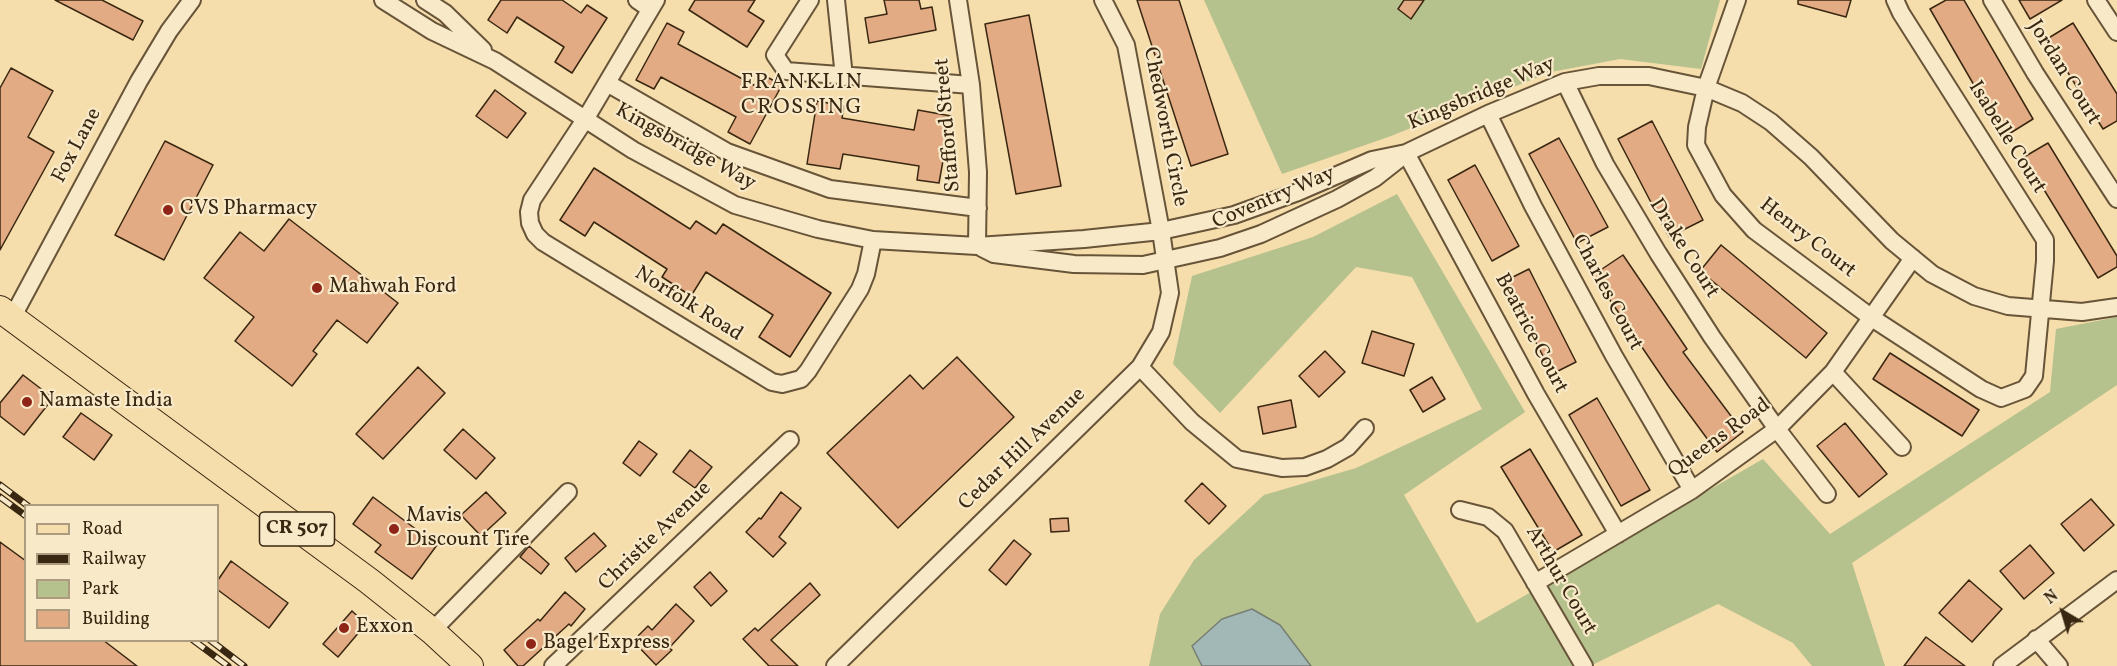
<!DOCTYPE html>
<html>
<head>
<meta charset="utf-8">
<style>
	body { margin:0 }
	#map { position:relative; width:2117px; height:666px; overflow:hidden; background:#f5ddac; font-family:Vollkorn,serif }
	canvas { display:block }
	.legend { position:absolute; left:24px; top:504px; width:195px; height:138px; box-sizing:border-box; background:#f8e9c9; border:2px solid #ac9b7f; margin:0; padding:8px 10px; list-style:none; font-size:18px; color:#392711 }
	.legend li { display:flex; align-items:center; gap:12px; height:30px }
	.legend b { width:30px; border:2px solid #ac9b7f }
	.north { position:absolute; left:2033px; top:582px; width:60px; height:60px; -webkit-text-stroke:4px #f8e9c9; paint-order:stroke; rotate:322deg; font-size:16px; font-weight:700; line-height:24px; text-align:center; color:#392711 }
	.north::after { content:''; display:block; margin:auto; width:21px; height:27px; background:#392711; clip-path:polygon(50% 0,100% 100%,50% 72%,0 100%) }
</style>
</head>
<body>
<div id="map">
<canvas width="2117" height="666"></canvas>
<ul class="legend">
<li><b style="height:8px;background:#f5ddac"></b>Road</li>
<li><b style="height:8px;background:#392711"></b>Railway</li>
<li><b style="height:16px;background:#b6c28d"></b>Park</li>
<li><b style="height:16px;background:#e2ab84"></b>Building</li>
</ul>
<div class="north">N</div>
</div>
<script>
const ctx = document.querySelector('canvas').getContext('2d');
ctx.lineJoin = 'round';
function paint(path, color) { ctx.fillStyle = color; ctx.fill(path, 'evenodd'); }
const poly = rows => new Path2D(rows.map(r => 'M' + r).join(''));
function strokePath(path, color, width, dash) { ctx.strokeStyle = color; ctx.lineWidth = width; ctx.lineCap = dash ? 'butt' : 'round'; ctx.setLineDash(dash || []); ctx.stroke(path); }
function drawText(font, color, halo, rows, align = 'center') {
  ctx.font = font + ' Vollkorn,serif'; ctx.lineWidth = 4.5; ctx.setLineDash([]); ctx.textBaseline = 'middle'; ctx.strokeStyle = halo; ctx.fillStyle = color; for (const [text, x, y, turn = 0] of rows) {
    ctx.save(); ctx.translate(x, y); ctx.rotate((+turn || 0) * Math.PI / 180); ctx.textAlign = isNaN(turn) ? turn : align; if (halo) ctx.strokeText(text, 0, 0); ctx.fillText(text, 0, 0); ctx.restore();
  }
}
paint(poly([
	[1204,0,1720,0,1701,69,1620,59,1551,72,1391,136,1282,174],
	[1397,194,1525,412,1404,495,1477,623,1763,459,1830,534,2050,392,2056,329,2117,317,2117,385,1852,563,1885,666,1812,666,1793,643,1718,604,1590,666,1149,666,1160,614,1194,560,1264,495,1356,468,1482,409,1412,277,1356,267,1220,413,1173,364,1192,276,1313,237]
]), '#b6c28d');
const water = poly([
	[1252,609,1280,625,1311,666,1202,666,1192,646,1222,619,1252,609]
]);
paint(water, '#a2b8b6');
strokePath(water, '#787e74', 1.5);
const building = poly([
	[55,0,102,0,143,21,133,40,55,0],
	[501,0,562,0,581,13,587,5,607,18,572,73,555,62,564,47,517,17,507,33,488,20,501,0],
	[695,0,755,0,748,11,764,21,747,47,689,10,695,0],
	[884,0,919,0,921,9,932,7,936,30,869,43,865,18,887,14,884,0],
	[1137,0,1179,0,1228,154,1191,166,1137,0],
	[1404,0,1424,0,1411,19,1398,9,1404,0],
	[1798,0,1851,0,1846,17,1798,4,1798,0],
	[1946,0,1964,0,2033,119,2004,137,1930,9,1946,0],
	[2019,0,2062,0,2030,19,2019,0],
	[1029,15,1061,186,1016,194,985,24,1029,15],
	[667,23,684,32,678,44,759,88,765,76,782,85,750,144,728,132,736,117,661,77,654,89,636,80,667,23],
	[2073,23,2117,94,2117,121,2103,129,2047,39,2073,23],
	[11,68,53,91,28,137,54,152,0,250,0,88,11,68],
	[495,90,526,113,507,138,476,116,495,90],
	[817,101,844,106,842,118,914,130,918,110,951,116,939,183,917,180,919,166,843,154,840,169,807,164,817,101],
	[1652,121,1703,220,1669,237,1618,139,1652,121],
	[1559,138,1608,227,1577,243,1529,154,1559,138],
	[165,141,213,165,164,260,115,235,165,141],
	[2048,143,2117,256,2117,267,2098,278,2024,157,2048,143],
	[1475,165,1519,246,1492,261,1448,180,1475,165],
	[594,168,690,229,696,221,716,234,723,224,831,293,790,357,759,337,773,315,706,272,691,296,662,277,667,269,594,222,585,236,560,220,594,168],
	[289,219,398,303,367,343,337,320,313,351,317,354,292,386,235,341,254,317,204,278,240,232,264,251,289,219],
	[1721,245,1827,333,1806,358,1700,271,1721,245],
	[1623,255,1687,349,1683,352,1743,432,1717,452,1669,387,1593,275,1623,255],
	[1529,269,1576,362,1552,374,1505,281,1529,269],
	[1372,331,1414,344,1404,376,1362,363,1372,331],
	[1325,351,1345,372,1319,397,1299,376,1325,351],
	[1890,353,1979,410,1962,436,1873,379,1890,353],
	[957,357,1014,417,898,528,827,453,910,375,923,389,957,357],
	[418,367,445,393,383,459,356,434,418,367],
	[23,375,53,398,24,435,0,416,0,403,23,375],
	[1432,377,1445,399,1423,412,1410,390,1432,377],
	[1597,398,1650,490,1621,506,1569,415,1597,398],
	[1291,400,1296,427,1263,434,1258,407,1291,400],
	[81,413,112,435,94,460,63,437,81,413],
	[1845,423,1887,474,1859,497,1817,446,1845,423],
	[463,429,495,458,476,479,444,450,463,429],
	[639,441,657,454,640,476,623,463,639,441],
	[1530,449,1582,535,1553,552,1501,467,1530,449],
	[690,450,712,467,695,488,673,472,690,450],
	[1202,483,1226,506,1209,524,1185,501,1202,483],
	[486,492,506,513,481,536,461,515,486,492],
	[781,492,801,508,779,537,786,543,773,557,746,532,759,518,761,519,781,492],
	[373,497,437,545,412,579,375,552,381,545,353,524,373,497],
	[2091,499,2114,525,2084,551,2061,524,2091,499],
	[1068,518,1069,531,1051,532,1050,519,1068,518],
	[594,533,606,546,576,572,565,558,594,533],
	[1014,540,1031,554,1006,585,989,570,1014,540],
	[0,542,26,561,26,640,103,640,137,666,0,666,0,542],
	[2030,545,2054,573,2024,599,2000,571,2030,545],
	[529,546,549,564,541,574,520,557,529,546],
	[231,561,288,603,269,628,218,590,218,580,231,561],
	[710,572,727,591,711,606,694,587,710,572],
	[1969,580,2002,609,1972,642,1939,613,1969,580],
	[810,583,820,595,771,640,798,666,769,666,743,639,755,628,758,631,810,583],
	[565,592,585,609,571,626,569,624,523,666,518,666,504,650,538,619,540,621,565,592],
	[676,604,694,621,669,648,672,650,656,665,633,641,648,626,652,630,676,604],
	[352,611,366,624,338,657,323,644,352,611],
	[1926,637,1965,666,1904,666,1926,637]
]);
paint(building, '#e2ab84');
strokePath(building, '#392711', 1.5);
const minor = poly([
	[383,0,432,31,495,61,633,150,735,205,818,229,873,240,977,246,1084,239,1161,231,1234,215,1298,192,1372,160,1406,153,1488,114,1565,82,1599,76,1649,76,1706,88,1742,103,1771,122,1811,157,1892,241,1932,274,1974,296,2008,306,2082,312,2117,307],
	[425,0,445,13,483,50],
	[637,0,650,9],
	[656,0,586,118,532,200,529,212,530,223,535,234,543,242,772,382,782,384,801,379,808,371,860,289,866,274,873,240],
	[810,0,775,55,786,71,971,85],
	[836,0,844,77],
	[958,0,971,85,978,172,977,246],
	[1737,0,1706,88,1697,127,1696,145,1723,195,1754,230,1872,318,1981,389,2001,398,2025,389,2034,376,2045,261,2045,240,1901,13,1895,0],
	[1992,0,2035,73,2117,199],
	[2096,0,2117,32],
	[1565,82,1605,164,1658,253,1712,337,1777,429,1827,494],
	[607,83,727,152,830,189,978,208],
	[1488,114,1533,206,1614,356,1692,490],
	[1406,153,1536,394,1618,534],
	[982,248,994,254,1074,264,1143,265,1220,248,1261,234,1337,199,1375,178,1403,156],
	[12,318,139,81,169,31,192,0],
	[1140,367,1192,422,1237,459,1282,468,1305,467,1327,459,1348,447,1365,428],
	[1833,372,1902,447],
	[1460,510,1488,517,1505,531,1584,666],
	[1535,583,1692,490,1777,429,1833,372,1913,258],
	[432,631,568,492],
	[2036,639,2059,666],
	[553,666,790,440],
	[835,666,1140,367,1161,332,1170,293,1161,231,1126,45,1103,0],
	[2002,666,2117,580]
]);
const primary = poly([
	[0,309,369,581,432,631,470,666]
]);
strokePath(minor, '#685438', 20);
strokePath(primary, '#392711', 28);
strokePath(minor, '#f8e9c9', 16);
strokePath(primary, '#f5ddac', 26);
const rail = poly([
	[0,485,28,506],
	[0,497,26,516],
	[193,640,228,666],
	[210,640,244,666]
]);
strokePath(rail, '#392711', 7);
strokePath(rail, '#f8e9c9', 4.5, [14]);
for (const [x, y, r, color] of [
	[168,210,6,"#8f2418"],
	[317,288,6,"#8f2418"],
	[27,402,6,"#8f2418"],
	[394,529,6,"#8f2418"],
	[344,628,6,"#8f2418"],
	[531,644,6,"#8f2418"]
]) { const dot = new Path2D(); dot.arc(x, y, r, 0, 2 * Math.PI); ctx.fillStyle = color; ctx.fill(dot); strokePath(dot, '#f8e9c9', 2); }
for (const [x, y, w] of [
	[297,529,75]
]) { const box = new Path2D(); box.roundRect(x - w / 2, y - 17, w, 34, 4.5); ctx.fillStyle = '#f8e9c9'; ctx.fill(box); strokePath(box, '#392711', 1.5); }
drawText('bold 20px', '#392711', null, [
	["CR 507",297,529]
]);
drawText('21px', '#392711', '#f8e9c9', [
	["Jordan Court",2063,73,58],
	["Kingsbridge Way",1482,95,-23],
	["Stafford Street",949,125,-95],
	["Chedworth Circle",1164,127,79],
	["Isabelle Court",2006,138,58],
	["Fox Lane",78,146,-62],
	["Kingsbridge Way",685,148,29],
	["Coventry Way",1274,199,-23],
	["Henry Court",1807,239,38],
	["Drake Court",1683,249,58],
	["Charles Court",1606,293,62],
	["Norfolk Road",688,305,32],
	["Beatrice Court",1530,334,62],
	["Queens Road",1720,439,-36],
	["Cedar Hill Avenue",1023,450,-44],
	["Christie Avenue",656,537,-44],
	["Arthur Court",1560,581,60]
]);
drawText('21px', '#392711', '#f8e9c9', [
	["CVS Pharmacy",180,210],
	["Mahwah Ford",329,288],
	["Namaste India",39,402],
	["Mavis",406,517],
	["Discount Tire",406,541],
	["Exxon",356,628],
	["Bagel Express",543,644]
], 'left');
ctx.letterSpacing = '1.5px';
drawText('22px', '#392711', '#f8e9c9', [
	["FRANKLIN",802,84],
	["CROSSING",802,109]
]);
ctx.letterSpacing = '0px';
</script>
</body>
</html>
